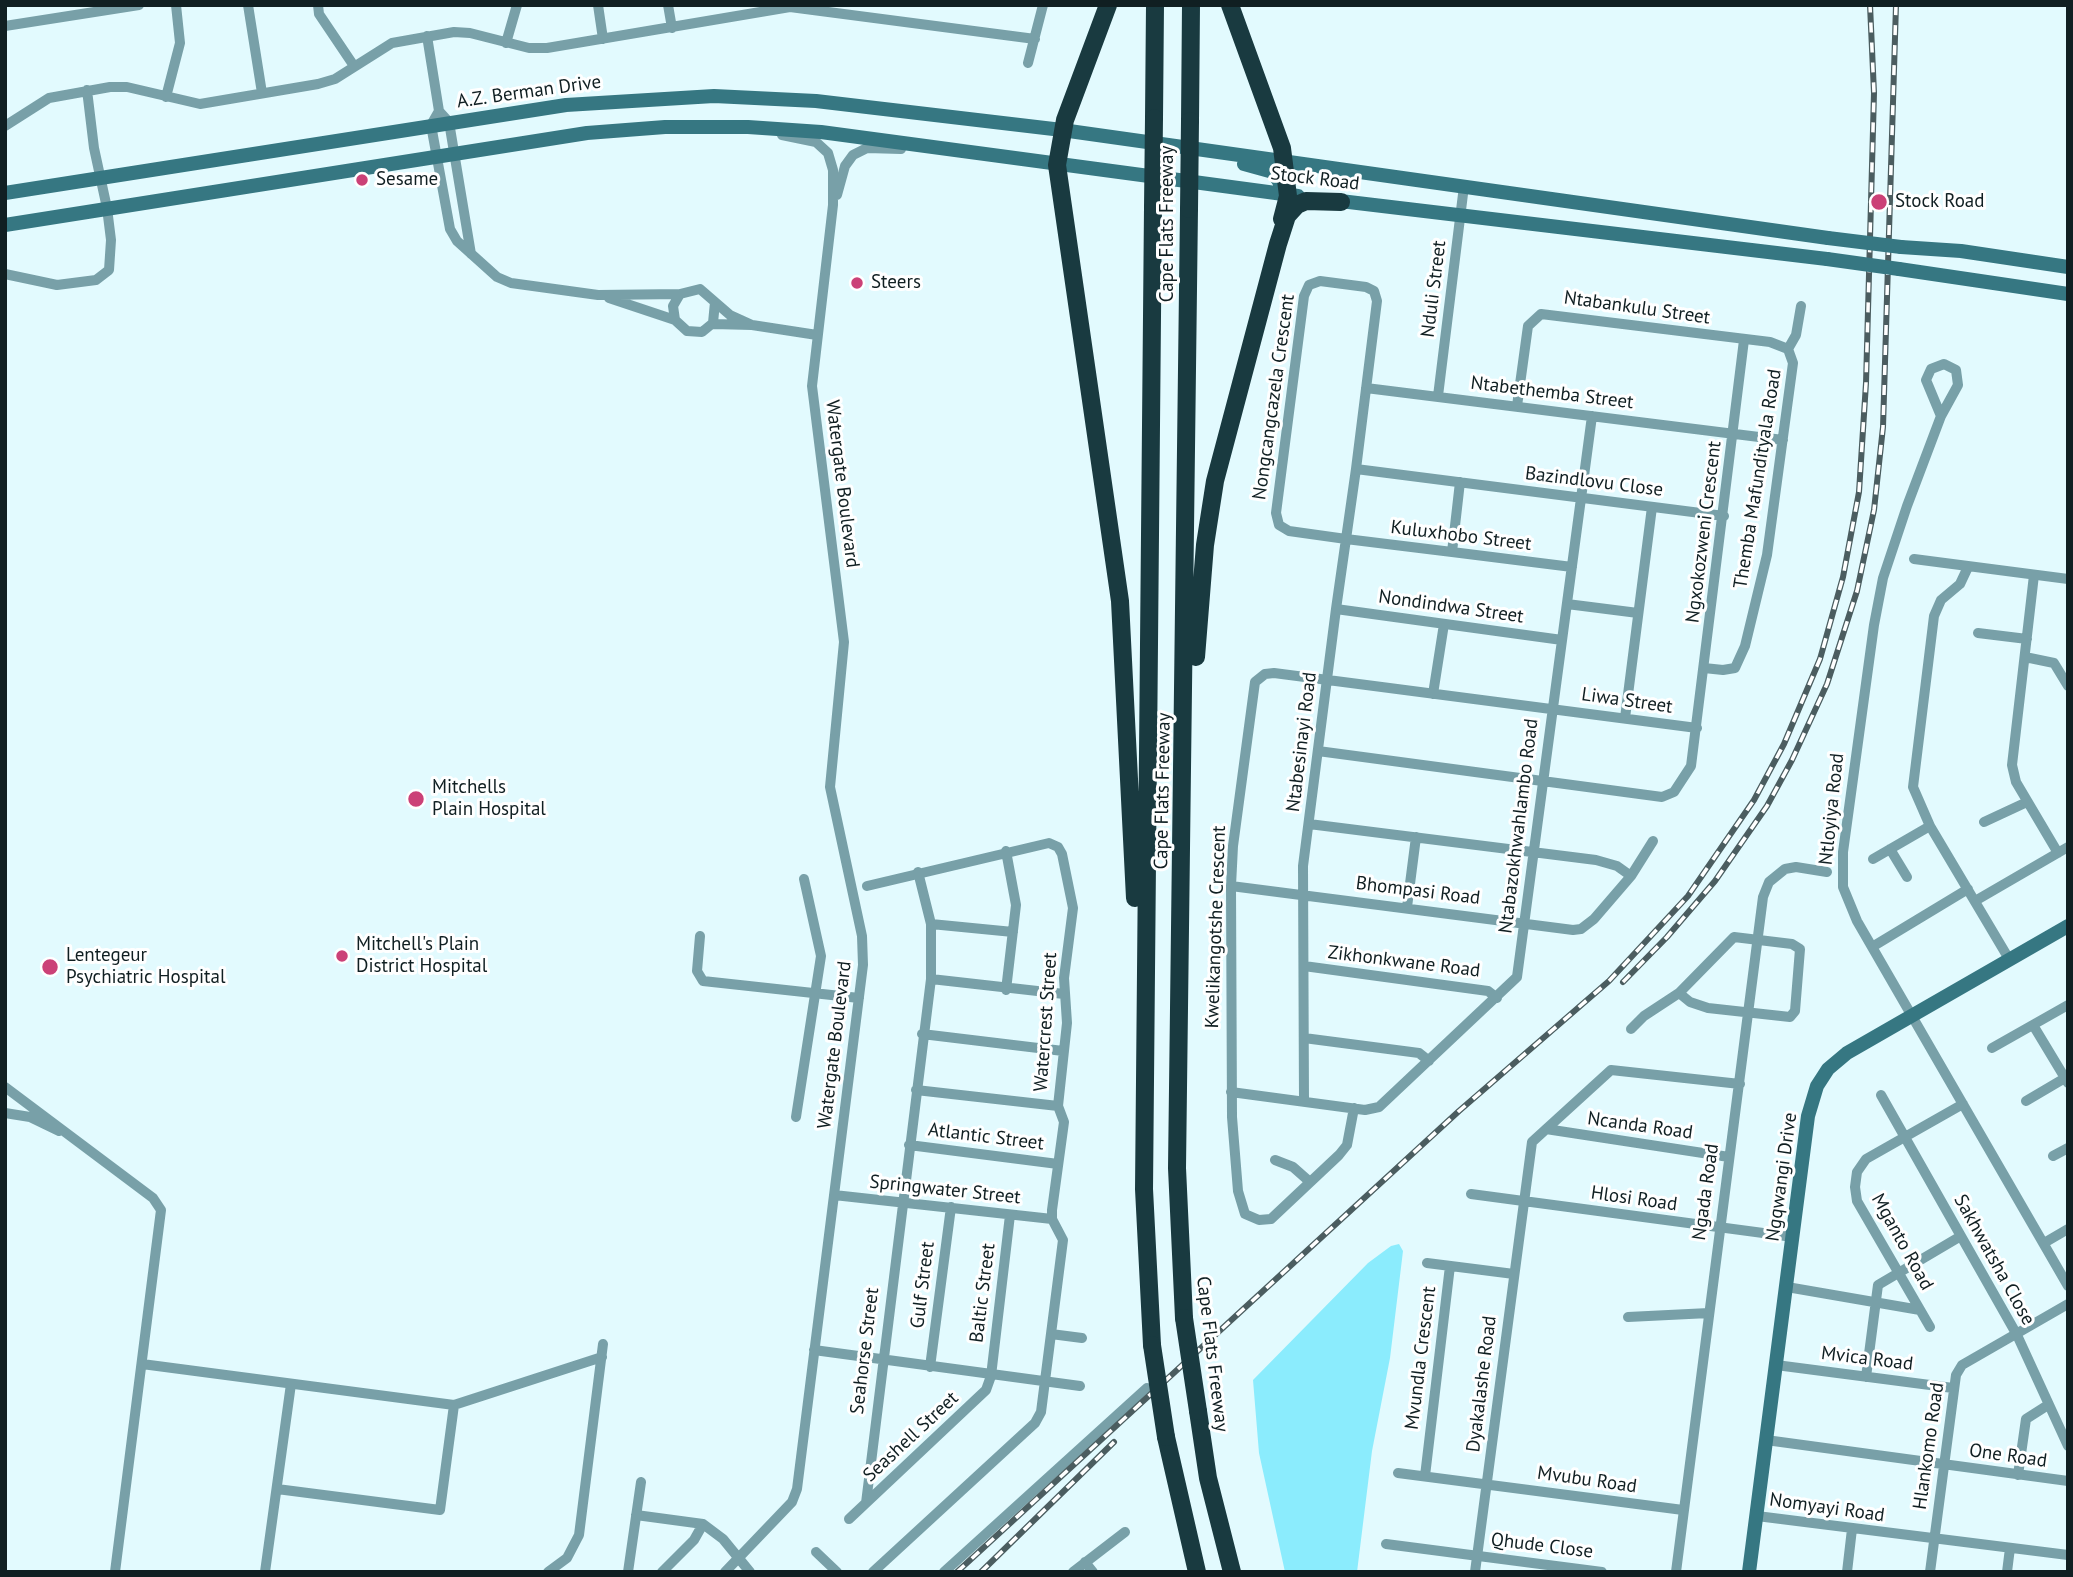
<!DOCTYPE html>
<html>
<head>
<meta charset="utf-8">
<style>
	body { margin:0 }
	#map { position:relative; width:2073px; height:1577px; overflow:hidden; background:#e2fafe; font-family:"PT Sans",sans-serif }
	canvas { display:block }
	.frame { position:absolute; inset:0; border:7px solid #101f22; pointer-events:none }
</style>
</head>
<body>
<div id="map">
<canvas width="2073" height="1577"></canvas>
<div class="frame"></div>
</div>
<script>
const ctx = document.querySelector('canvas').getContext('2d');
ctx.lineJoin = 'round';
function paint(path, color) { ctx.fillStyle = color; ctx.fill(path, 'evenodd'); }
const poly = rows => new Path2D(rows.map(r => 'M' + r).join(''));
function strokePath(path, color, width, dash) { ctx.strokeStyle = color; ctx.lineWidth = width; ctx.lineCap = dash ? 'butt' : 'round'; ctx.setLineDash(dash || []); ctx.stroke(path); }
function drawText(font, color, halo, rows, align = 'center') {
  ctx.font = font + ' "PT Sans",sans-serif'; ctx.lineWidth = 6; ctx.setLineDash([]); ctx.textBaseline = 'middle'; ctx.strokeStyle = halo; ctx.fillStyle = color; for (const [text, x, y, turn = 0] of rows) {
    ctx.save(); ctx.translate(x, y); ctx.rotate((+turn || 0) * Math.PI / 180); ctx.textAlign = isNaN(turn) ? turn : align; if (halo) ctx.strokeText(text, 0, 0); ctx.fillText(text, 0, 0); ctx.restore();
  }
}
paint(poly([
	[1399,1244,1403,1251,1390,1358,1372,1451,1357,1572,1285,1572,1259,1453,1253,1380,1368,1263,1391,1246]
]), '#8becfd');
strokePath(poly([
	[248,5,262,93],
	[318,5,319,14,354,66],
	[598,5,603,39],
	[668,5,672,28],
	[5,26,139,5],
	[427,36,439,111,449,122,471,254],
	[506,43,517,5],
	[1028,63,1043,5],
	[166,97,180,43,176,5],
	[439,111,431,125,450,229,457,241,497,277,511,283,598,295,680,294],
	[5,126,49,98,110,87,127,87,200,104,318,84,335,79,392,43,454,32,470,33,529,48,547,48,790,7,1035,39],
	[837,195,845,166,853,155,867,148,901,149],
	[5,274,57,285,96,280,109,270,111,240,107,208,94,148,87,90],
	[609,298,675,320],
	[715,302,713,323,702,332,687,331,675,320,673,306,680,294,700,289,730,315,752,325],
	[713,324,752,325,817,335],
	[1788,349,1796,335,1801,306],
	[1366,388,1783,440],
	[1438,396,1464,186],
	[1517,406,1528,326,1541,314,1770,342,1788,349,1793,363,1767,555,1745,646,1735,668,1723,670,1704,668],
	[1941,416,1926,380,1931,369,1944,364,1956,370,1958,385,1941,416,1907,506,1883,578,1874,625,1843,852,1843,887,1857,921,2068,1286],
	[1356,469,1724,516],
	[1452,552,1460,482],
	[1914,559,2068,579],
	[1968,567,1960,584,1941,600,1934,616,1913,787,1930,826,2009,959],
	[2034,575,2012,765,2016,782,2058,853],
	[1567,604,1638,613],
	[1336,609,1562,640],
	[1978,633,2027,639],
	[2025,657,2054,663,2068,686],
	[1433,694,1444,624],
	[1625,718,1652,507],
	[1318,751,1662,797,1674,792,1691,766,1744,340],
	[1984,822,2027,802],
	[1309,824,1596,860,1617,866,1631,876],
	[1890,849,1907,877],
	[1873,859,1930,826],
	[867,886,1049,843,1058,847,1062,854,1073,908,1064,978,1067,1023,1058,1106,1064,1122,1052,1210,1052,1219,1063,1240,1041,1412,1035,1423,873,1572],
	[1231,886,1573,930,1581,929,1594,919,1631,876,1653,841],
	[1975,901,2068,847],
	[1407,907,1416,837],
	[931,924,1013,932],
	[700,936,697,971,703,981,859,998],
	[1872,947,1968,889],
	[1304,966,1488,991,1497,998],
	[931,979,1064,994],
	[1006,990,1016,905,1006,851],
	[2033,1025,2068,1083],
	[1631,1029,1644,1016,1679,993,1734,937,1792,944,1800,949,1795,1011,1790,1017,1708,1008,1690,1002,1679,993],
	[922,1034,1063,1051],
	[1304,1038,1419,1053,1429,1061],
	[1992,1048,2068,1005],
	[5,1087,153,1198,161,1210,115,1572],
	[916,1090,1058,1106],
	[1231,1092,1365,1110,1379,1107,1517,977,1592,416],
	[1881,1095,2017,1335,2068,1446],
	[2026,1101,2065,1078],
	[1304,1102,1303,866,1327,679,1336,609,1356,469,1377,301,1374,291,1366,287,1320,281,1309,285,1304,296,1276,513,1279,525,1289,531,1346,539,1452,552,1572,567],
	[1354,1108,1347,1145,1339,1155,1271,1219,1259,1220,1245,1214,1238,1191,1232,1117,1231,886,1233,846,1255,682,1265,674,1274,673,1697,728],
	[5,1113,30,1117,59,1131],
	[796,1117,821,956,804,879],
	[1546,1129,1729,1157],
	[909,1145,1058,1164],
	[2053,1156,2068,1148],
	[1275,1160,1293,1167,1310,1182],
	[1471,1194,1793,1237],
	[834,1195,1052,1219],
	[2044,1243,2068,1229],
	[1427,1263,1514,1274],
	[1787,1287,1920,1310],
	[1628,1317,1709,1313],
	[1930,1327,1857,1201,1855,1187,1857,1172,1866,1159,1963,1104],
	[1051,1334,1082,1338],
	[814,1350,1080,1386],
	[142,1364,454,1405,602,1357],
	[1776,1365,1953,1388],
	[930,1367,951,1207],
	[1866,1377,1878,1285,1961,1236],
	[1766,1440,2068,1481],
	[1398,1473,1683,1510],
	[2018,1475,2026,1419,2048,1405],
	[1425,1476,1450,1266],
	[277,1489,440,1510,454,1405],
	[866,1503,931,979,931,924,918,872],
	[636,1515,703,1524,723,1539,750,1572],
	[1757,1516,2068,1555],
	[849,1519,986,1390,991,1376,1010,1215],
	[1386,1544,1602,1572],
	[816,1552,837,1572],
	[1085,1562,1093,1572],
	[265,1572,291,1384],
	[548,1572,567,1558,579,1535,603,1344],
	[628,1572,641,1482],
	[662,1572,694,1540,703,1524],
	[725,1572,792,1502,797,1489,863,965,862,936,830,787,844,642,812,386,833,205,833,170,828,153,816,142,782,135],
	[944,1572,1147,1388],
	[1073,1572,1125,1532],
	[1475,1572,1532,1142,1611,1070,1740,1084],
	[1676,1572,1763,897,1769,882,1785,869,1796,867,1827,872],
	[1847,1572,1852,1529],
	[1930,1572,1956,1375,1962,1365,2068,1304],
	[2007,1572,2010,1548]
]), '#78a0a8', 10);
strokePath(poly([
	[1244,164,1273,172,1285,191],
	[5,193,566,105,714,96,816,101,1062,130,1828,238],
	[1332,200,1827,259],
	[5,225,587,133,665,127,748,127,821,132,1298,196],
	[1901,247,1961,251,2068,267],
	[1899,269,2068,294],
	[1749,1572,1808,1116,1817,1086,1828,1069,1847,1053,2068,926]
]), '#367782', 14);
strokePath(poly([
	[1108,5,1065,120,1057,165,1120,601,1135,898],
	[1230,5,1282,148,1288,196,1282,219],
	[1154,118,1155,5],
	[1190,121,1191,5],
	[1196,657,1205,545,1215,481,1278,244,1287,216,1297,205,1306,201,1341,202],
	[1184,1318,1177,1168,1189,209],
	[1152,1345,1144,1189,1153,207],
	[1198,1411,1208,1478,1232,1572],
	[1166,1437,1197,1572]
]), '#193a40', 18);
const rail = poly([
	[1623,982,1667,937,1715,881,1767,806,1792,760,1827,684,1857,591,1874,510,1883,427,1896,5],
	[957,1572,1459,1111,1609,981,1688,896,1754,800,1784,744,1820,659,1843,577,1859,492,1866,383,1874,93,1870,5],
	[981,1572,1114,1442]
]);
strokePath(rail, '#4b5d60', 6);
strokePath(rail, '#fff', 3.5, [10]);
strokePath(poly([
	[1828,238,1901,247],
	[1827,259,1899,269]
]), '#367782', 14);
strokePath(poly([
	[1153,207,1154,118],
	[1189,209,1190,121],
	[1184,1318,1198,1411],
	[1152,1345,1166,1437]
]), '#193a40', 18);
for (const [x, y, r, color] of [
	[362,180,7,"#cb4177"],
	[1879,202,9,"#cb4177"],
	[857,283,7,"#cb4177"],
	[416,799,9,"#cb4177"],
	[342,956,7,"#cb4177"],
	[50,967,9,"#cb4177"]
]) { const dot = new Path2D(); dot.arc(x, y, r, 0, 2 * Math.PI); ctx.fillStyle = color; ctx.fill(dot); strokePath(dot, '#fff', 2.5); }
drawText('19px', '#101f22', '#fff', [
	["A.Z. Berman Drive",529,92,-8],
	["Stock Road",1315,179,7],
	["Cape Flats Freeway",1168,224,-90],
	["Nduli Street",1434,289,-83],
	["Ntabankulu Street",1637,308,8],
	["Ntabethemba Street",1552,393,7],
	["Nongcangcazela Crescent",1274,397,-82],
	["Themba Mafundityala Road",1758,479,-81],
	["Bazindlovu Close",1594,482,7],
	["Watergate Boulevard",842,484,83],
	["Ngxokozweni Crescent",1704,532,-83],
	["Kuluxhobo Street",1461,536,7],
	["Nondindwa Street",1451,607,8],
	["Liwa Street",1627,701,8],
	["Ntabesinayi Road",1302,742,-83],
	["Cape Flats Freeway",1163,791,-89],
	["Ntloyiya Road",1832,809,-84],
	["Ntabazokhwahlambo Road",1519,826,-83],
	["Bhompasi Road",1418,891,7],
	["Kwelikangotshe Crescent",1216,927,-88],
	["Zikhonkwane Road",1404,962,7],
	["Watercrest Street",1046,1022,-86],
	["Watergate Boulevard",835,1045,-83],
	["Ncanda Road",1640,1126,8],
	["Atlantic Street",986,1137,7],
	["Ngqwangi Drive",1782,1177,-82],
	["Springwater Street",945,1190,6],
	["Ngada Road",1706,1192,-82],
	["Hlosi Road",1634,1199,8],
	["Mganto Road",1902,1242,61],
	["Sakhwatsha Close",1994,1260,61],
	["Gulf Street",923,1285,-83],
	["Baltic Street",983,1293,-83],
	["Seahorse Street",865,1351,-83],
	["Cape Flats Freeway",1212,1354,83],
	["Mvundla Crescent",1421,1358,-83],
	["Mvica Road",1867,1359,7],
	["Dyakalashe Road",1482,1384,-83],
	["Seashell Street",911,1437,-43],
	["Hlankomo Road",1929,1446,-82],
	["One Road",2008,1456,8],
	["Mvubu Road",1587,1480,8],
	["Nomyayi Road",1827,1508,8],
	["Qhude Close",1542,1546,7]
]);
drawText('19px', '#101f22', '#fff', [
	["Sesame",376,180],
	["Stock Road",1895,202],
	["Steers",871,283],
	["Mitchells",432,788],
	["Plain Hospital",432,810],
	["Mitchell's Plain",356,945],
	["District Hospital",356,967],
	["Lentegeur",66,956],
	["Psychiatric Hospital",66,978]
], 'left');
</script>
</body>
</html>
